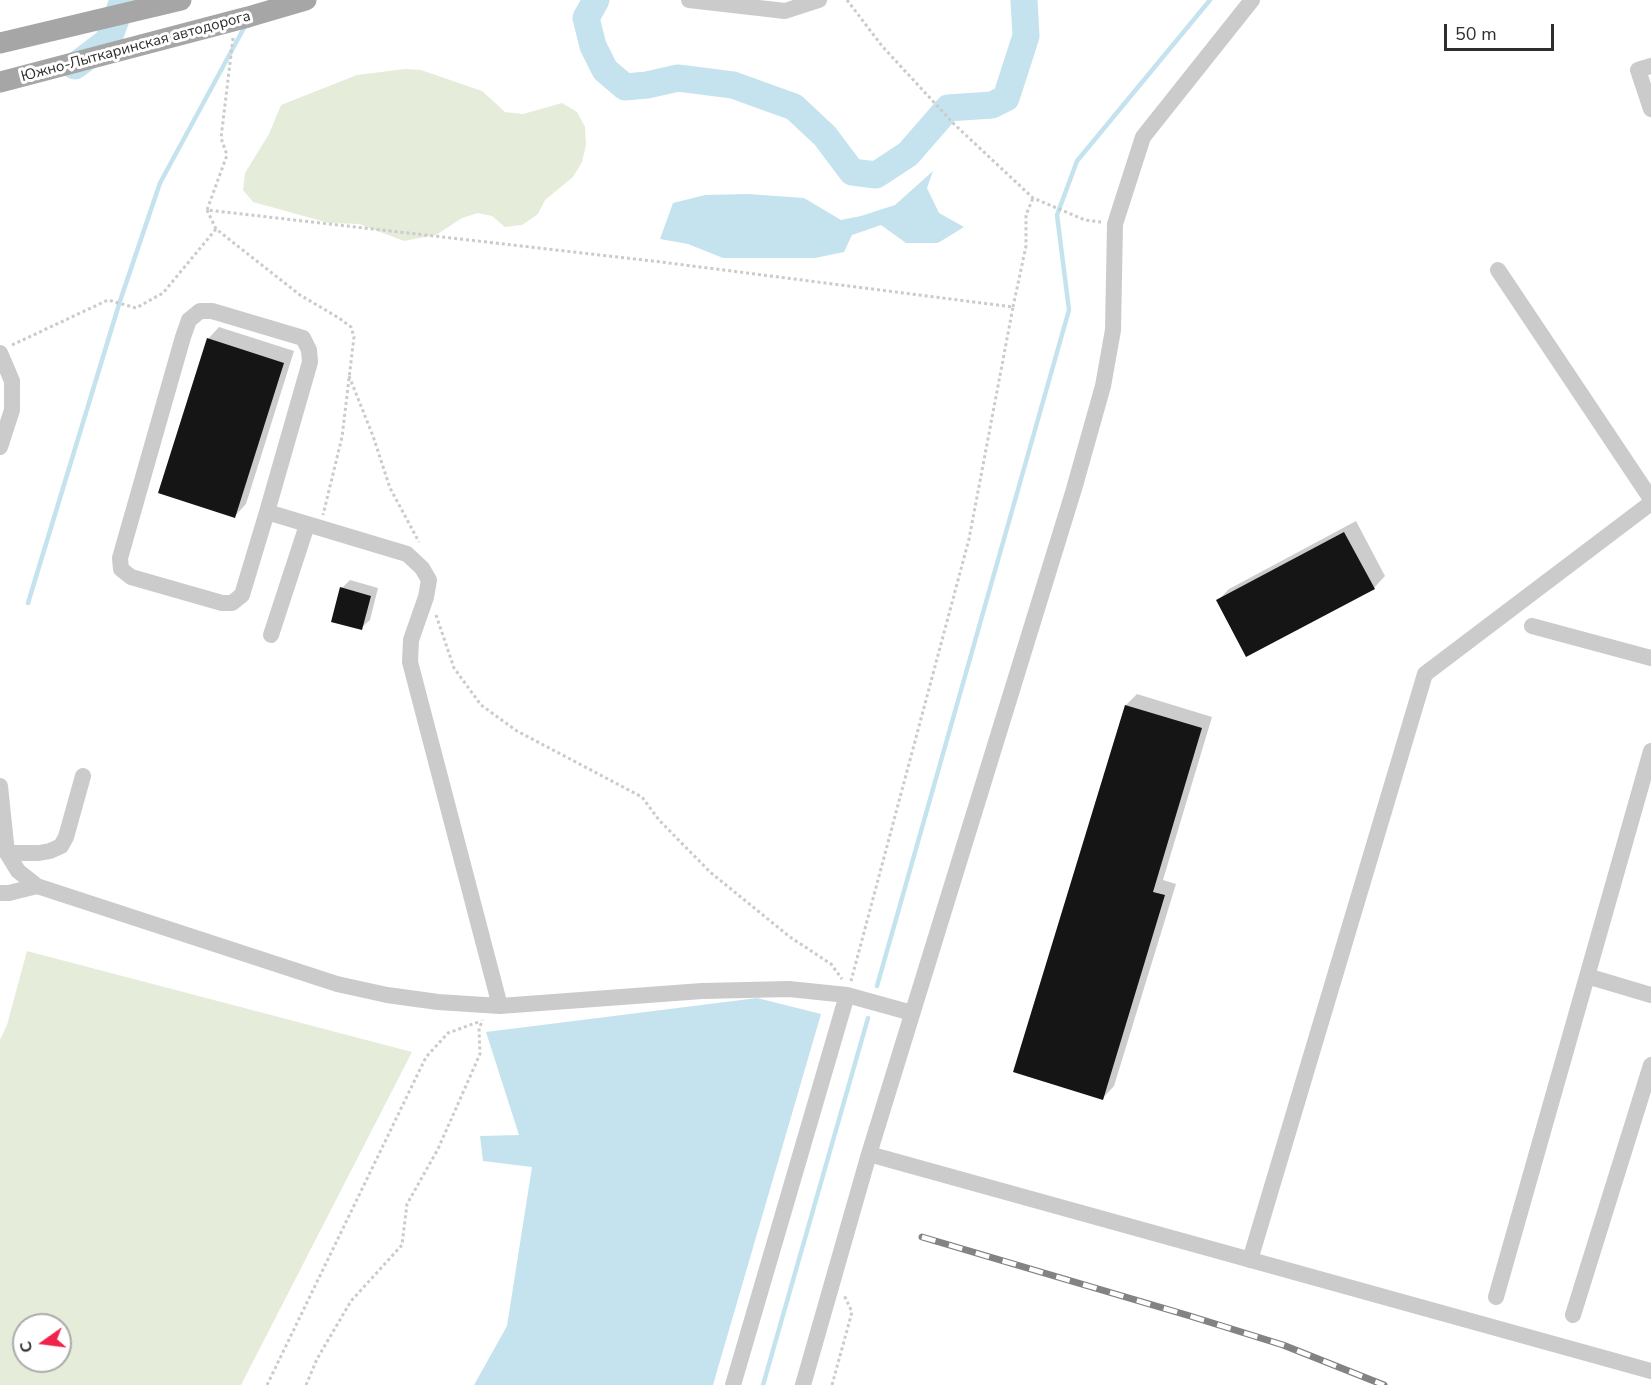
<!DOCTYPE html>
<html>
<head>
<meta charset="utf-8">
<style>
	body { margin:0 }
	#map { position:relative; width:1651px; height:1385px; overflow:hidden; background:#fff; font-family:"Nunito Sans",sans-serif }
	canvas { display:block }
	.north { position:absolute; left:12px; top:1313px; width:60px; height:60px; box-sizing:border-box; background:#fff; border:2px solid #ababab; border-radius:50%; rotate:256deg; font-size:16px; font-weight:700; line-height:24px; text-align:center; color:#2e2e2e }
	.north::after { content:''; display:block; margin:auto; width:21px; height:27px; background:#f1234c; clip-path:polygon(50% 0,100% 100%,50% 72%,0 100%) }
	.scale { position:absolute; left:1444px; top:24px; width:110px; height:27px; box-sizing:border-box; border:3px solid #2e2e2e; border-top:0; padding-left:8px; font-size:18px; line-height:21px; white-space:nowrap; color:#2e2e2e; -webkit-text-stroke:4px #fff; paint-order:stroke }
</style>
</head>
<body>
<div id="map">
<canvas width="1651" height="1385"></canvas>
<div class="north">С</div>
<div class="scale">50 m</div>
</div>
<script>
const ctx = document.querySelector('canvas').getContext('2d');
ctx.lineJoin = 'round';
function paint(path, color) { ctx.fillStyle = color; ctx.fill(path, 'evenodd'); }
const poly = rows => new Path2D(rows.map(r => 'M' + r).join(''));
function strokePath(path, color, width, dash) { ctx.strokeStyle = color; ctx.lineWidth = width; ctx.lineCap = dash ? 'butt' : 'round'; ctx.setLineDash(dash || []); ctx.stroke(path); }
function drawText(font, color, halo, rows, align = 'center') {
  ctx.font = font + ' "Nunito Sans",sans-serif'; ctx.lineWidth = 6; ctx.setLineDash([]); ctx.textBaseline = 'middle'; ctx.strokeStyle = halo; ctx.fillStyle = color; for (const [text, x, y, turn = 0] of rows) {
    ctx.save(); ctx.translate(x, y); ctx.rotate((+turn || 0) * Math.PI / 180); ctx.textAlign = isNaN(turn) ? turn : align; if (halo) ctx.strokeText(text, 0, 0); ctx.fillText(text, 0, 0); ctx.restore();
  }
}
paint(poly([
	[405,69,421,70,482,91,505,112,523,114,562,103,577,112,585,127,586,145,582,162,573,177,545,200,538,214,522,225,505,227,492,216,478,213,462,218,436,235,404,241,359,224,329,223,253,202,243,190,245,173,269,134,281,105,357,75],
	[27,951,412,1052,241,1385,0,1385,0,1040,7,1025],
	[24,1325,60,1325,60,1361,24,1361]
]), '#e6ecda');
paint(poly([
	[933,171,927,188,939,213,964,227,938,243,906,243,881,225,852,235,844,252,815,258,723,258,688,244,660,239,673,203,705,195,748,194,804,198,841,220,861,216,895,205],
	[757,998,821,1014,713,1385,474,1385,507,1326,532,1167,483,1161,480,1136,519,1135,486,1032]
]), '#c5e3ee');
paint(poly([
	[219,327,294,351,246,504,235,516,208,339],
	[1356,521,1385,576,1374,588,1218,600,1229,589],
	[350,580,378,588,370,620,361,628,342,588],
	[1137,694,1212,717,1163,880,1176,884,1114,1086,1103,1098,1126,705]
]), '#0003');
strokePath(poly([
	[28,603,120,301,160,183,245,26],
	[877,986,1069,310,1057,215,1077,161,1210,0],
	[763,1385,868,1018]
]), '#c5e3ee', 4.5);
strokePath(poly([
	[596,0,586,18,593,46,605,70,625,87,647,85,678,78,733,85,794,107,825,136,852,172,876,175,908,154,948,108,992,105,1006,98,1026,36,1024,0],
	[75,66,108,41,123,0]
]), '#c5e3ee', 27);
paint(poly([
	[207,338,284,363,235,518,158,493],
	[1344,532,1375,589,1246,657,1216,600],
	[340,587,371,596,362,630,331,622],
	[1125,705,1202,728,1153,892,1165,895,1103,1100,1013,1072]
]), '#151515');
strokePath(poly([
	[847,0,882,46,954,124,1033,198,1085,220,1101,222],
	[233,38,221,138,227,155,207,210,661,262,1013,307,969,539,851,981],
	[207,210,216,229,300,295,339,318,351,327,354,337,342,437,323,515],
	[1013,307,1026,246,1026,215,1033,198],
	[12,345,108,300,136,308,163,293,216,229],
	[349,376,373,436,390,488,419,542],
	[436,615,454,668,481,705,517,731,642,797,659,820,710,872,790,937,831,964,842,979],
	[267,1385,426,1057,448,1033,481,1021],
	[306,1385,317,1359,351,1301,402,1245,407,1204,438,1149,480,1054,479,1028,483,1020],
	[832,1385,852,1312,844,1295]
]), '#cbcbcb', 3, [3, 3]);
strokePath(poly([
	[689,0,785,11,819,0],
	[1651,66,1638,70,1651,109],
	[1498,270,1651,499],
	[0,353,12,381,12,410,0,447],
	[267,512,242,595,232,603,222,603,131,577,121,569,120,558,183,337,189,320,200,311,212,311,303,338,309,350,310,362,267,512,407,554,422,568,429,580,426,597,411,640,410,662,500,1006],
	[1532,626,1651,658],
	[271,635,307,525],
	[0,786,7,853,18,871,37,886],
	[7,853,39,853,50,851,61,846,66,837,83,776],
	[0,893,9,893,37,886,337,984,387,995,438,1002,500,1006,702,991,789,989,847,995,912,1013],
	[1587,976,1651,995],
	[869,1154,1651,1371],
	[1250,1260,1425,674,1651,503],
	[1496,1297,1651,751],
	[1573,1315,1651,1065],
	[733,1385,847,995],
	[803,1385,869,1154,1074,489,1103,386,1113,330,1115,224,1143,137,1252,0]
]), '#cbcbcb', 16);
strokePath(poly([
	[0,43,181,0]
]), '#a6a6a6', 21);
const rail = poly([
	[922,1237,1190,1316,1283,1345,1384,1385]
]);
strokePath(rail, '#838383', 7);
strokePath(rail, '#fff', 4.5, [14]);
strokePath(poly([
	[0,82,248,17,306,0]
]), '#a6a6a6', 21);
drawText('15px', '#2e2e2e', '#fff', [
	["Южно-Лыткаринская автодорога",136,47,-15]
]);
</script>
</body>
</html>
